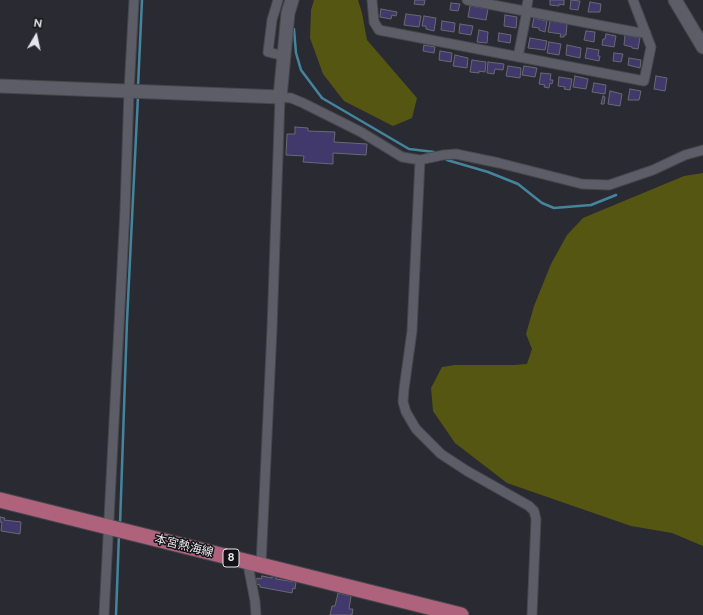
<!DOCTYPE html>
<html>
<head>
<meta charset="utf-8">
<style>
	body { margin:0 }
	#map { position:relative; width:703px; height:615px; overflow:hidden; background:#2a2a33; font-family:Raleway,sans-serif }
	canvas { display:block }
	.north { position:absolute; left:16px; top:16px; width:40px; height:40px; -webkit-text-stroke:3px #131317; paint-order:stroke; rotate:9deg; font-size:11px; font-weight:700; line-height:16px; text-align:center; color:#e6e6ec }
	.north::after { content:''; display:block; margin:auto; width:14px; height:18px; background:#e6e6ec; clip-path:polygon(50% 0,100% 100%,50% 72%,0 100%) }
</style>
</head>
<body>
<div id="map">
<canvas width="703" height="615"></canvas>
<div class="north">N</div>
</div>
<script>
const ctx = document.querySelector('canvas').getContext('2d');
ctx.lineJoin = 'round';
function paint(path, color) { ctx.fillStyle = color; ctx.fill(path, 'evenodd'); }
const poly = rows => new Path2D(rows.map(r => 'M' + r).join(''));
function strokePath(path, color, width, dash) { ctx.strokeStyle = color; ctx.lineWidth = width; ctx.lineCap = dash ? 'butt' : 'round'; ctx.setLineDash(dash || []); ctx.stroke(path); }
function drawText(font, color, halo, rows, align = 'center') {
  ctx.font = font + ' Raleway,"Noto Sans JP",sans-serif'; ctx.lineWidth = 3; ctx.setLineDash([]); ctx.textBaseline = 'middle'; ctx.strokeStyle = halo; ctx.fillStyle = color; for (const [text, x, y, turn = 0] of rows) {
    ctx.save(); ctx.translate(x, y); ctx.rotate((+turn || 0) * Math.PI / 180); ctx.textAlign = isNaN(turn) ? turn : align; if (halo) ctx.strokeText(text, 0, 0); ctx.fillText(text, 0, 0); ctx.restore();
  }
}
paint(poly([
	[314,0,358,0,362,13,367,40,417,98,412,118,393,126,344,101,323,74,310,38,311,10],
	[703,173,703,546,672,533,631,526,507,483,455,443,433,411,431,388,442,367,455,365,514,365,527,364,532,349,526,334,534,306,551,264,567,235,583,218,684,176]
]), '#555612');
strokePath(poly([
	[294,29,296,53,301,70,322,98,409,149,434,152],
	[138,87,142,0],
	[447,160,488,172,518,184,542,203,554,208,591,205,616,195],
	[120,525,127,321,138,96],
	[116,615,119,534]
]), '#45859b', 2.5);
const building = poly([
	[415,0,425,0,424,5,414,4,415,0],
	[550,0,564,0,564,5,559,4,559,6,550,5,550,0],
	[571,0,580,1,578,10,570,9,571,0],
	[590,2,601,4,600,12,588,12,590,2],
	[451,3,460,4,458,11,450,10,451,3],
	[470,6,488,9,486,20,468,17,470,6],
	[381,9,397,12,396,16,392,15,391,19,380,17,381,9],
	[406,14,421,16,419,27,404,25,406,14],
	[505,15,517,17,516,28,504,26,505,15],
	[424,16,436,18,434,31,426,29,426,26,422,26,424,16],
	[534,18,547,21,545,32,539,30,539,28,532,27,534,18],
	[442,21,455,23,454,32,441,30,442,21],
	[550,21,567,24,566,35,564,35,564,37,560,37,561,34,548,32,550,21],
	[460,24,473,26,471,35,459,33,460,24],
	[479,30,488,32,487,43,477,42,479,30],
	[586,31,595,32,594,42,584,40,586,31],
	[499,33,511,35,510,43,498,41,499,33],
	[606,34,616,36,614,47,602,45,603,39,605,39,606,34],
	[625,35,640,38,638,49,632,48,632,47,624,45,625,35],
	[530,38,547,41,545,50,528,48,530,38],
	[549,42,561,44,559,55,547,53,549,42],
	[424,45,435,47,434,53,423,51,424,45],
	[567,45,581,48,580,58,566,55,567,45],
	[587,48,599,50,598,56,600,56,599,61,585,58,587,48],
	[440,51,452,53,451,62,439,60,440,51],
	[614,53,623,54,621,62,613,61,614,53],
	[455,55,468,58,467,68,453,66,455,55],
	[629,58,641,60,640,68,628,65,629,58],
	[472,60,486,62,485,72,479,71,479,73,470,72,472,60],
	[488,62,504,64,503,70,495,69,494,74,487,73,488,62],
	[508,66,521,68,520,78,506,76,508,66],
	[524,66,537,68,535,77,522,75,524,66],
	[541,73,551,74,550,80,553,80,552,84,550,83,549,88,544,87,545,85,539,84,541,73],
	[575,76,588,79,586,89,573,87,575,76],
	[656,76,667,78,665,91,654,89,656,76],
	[559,77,572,79,570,90,564,89,565,87,558,86,559,77],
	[594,83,606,85,605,94,592,92,594,83],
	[630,89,641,91,639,100,628,100,630,89],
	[610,91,622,94,620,106,608,104,610,91],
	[603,96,605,97,604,104,601,104,603,96],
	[295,127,308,128,308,131,335,132,334,142,367,144,366,155,333,153,333,164,303,162,304,156,286,155,287,134,295,134,295,127],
	[0,517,5,518,4,520,21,522,20,534,1,531,2,522,0,522,0,517],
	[262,576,272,578,272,576,276,577,276,579,296,582,295,589,293,588,292,593,260,587,260,585,256,584,257,578,261,579,262,576],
	[338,593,351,596,349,609,353,609,352,615,330,615,332,606,335,606,338,593]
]);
paint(building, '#41386b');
strokePath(building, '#6a6972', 1);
const street = poly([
	[278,0,272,20,268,52,284,56],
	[372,0,374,22,379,30,644,81,651,47,633,0],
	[467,0,635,32,646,33],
	[526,11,528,0],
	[518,57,527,11],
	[420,160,412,331,404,389,403,402,406,412,416,429,441,454,467,471,529,506,534,511,536,519,532,615],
	[249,562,249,570,255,601,256,615],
	[261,565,272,329,280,97,291,98,303,103,361,132,402,157,420,160,443,155,456,154,499,163,582,184,609,185,653,170,685,155,703,150],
	[104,615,125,210,129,91,134,0]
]);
const secondary = poly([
	[675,0,703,47],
	[0,86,280,97,288,13,292,0]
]);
const primary = poly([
	[0,500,461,615]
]);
strokePath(street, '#46464c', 11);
strokePath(secondary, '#46464c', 15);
strokePath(primary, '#46464c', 17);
strokePath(street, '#5d5d67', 9);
strokePath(secondary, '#5d5d67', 13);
strokePath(primary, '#af627b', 15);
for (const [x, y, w] of [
	[231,558,16]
]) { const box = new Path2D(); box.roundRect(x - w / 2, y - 9, w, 18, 3); ctx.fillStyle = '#131317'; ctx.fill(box); strokePath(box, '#e6e6ec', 1); }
drawText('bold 11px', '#e6e6ec', null, [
	["8",231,558]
]);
drawText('12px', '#e6e6ec', '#131317', [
	["本宮熱海線",184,546,14]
]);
</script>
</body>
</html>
